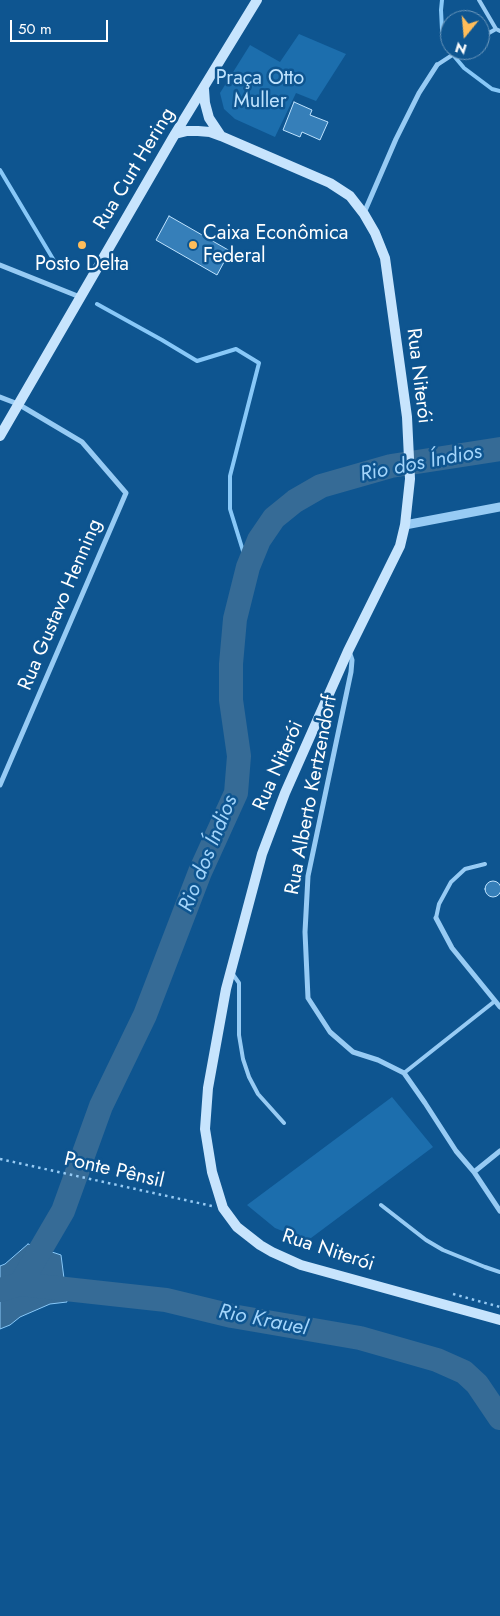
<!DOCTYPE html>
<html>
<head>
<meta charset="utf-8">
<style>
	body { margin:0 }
	#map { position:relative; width:500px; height:1616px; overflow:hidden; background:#0e5590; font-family:Jost,sans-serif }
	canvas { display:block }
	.north { position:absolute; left:440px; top:10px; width:50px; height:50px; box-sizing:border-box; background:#0e5590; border:1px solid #6e99bc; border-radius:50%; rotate:197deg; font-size:14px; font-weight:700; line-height:20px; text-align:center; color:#fff }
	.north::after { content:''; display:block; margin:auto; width:18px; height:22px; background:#ffbd5a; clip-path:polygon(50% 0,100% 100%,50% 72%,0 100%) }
	.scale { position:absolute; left:10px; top:20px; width:98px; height:22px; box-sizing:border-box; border:2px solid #fff; border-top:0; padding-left:6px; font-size:15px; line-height:18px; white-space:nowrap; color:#fff; -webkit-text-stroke:4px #0e5590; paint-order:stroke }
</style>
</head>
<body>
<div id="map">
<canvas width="500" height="1616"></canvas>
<div class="north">N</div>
<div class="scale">50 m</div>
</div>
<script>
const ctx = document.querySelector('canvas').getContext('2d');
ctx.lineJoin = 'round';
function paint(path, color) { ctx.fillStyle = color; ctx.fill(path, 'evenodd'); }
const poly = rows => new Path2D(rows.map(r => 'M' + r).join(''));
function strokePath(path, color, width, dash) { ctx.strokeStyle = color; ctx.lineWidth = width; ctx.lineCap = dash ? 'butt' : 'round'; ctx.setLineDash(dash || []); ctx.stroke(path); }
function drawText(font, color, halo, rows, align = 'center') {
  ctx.font = font + ' Jost,sans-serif'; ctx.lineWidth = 5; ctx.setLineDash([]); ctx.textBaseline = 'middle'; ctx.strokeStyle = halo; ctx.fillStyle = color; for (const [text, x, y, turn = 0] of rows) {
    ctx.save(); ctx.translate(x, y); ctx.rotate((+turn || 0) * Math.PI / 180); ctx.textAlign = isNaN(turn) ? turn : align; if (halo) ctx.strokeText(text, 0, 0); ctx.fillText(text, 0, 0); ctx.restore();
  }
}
paint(poly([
	[299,34,346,54,316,101,296,93,275,137,235,119,224,109,220,93,250,45,280,62],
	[392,1097,433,1147,307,1241,275,1228,247,1205]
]), '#1c6ead');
const water = poly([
	[28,1244,61,1255,67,1302,50,1304,20,1317,10,1325,0,1329,0,1266,5,1264,28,1244]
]);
paint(water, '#366b96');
strokePath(water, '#88c8f8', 1);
strokePath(poly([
	[442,0,441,10,442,30,449,50,464,68,492,89,500,91],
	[0,170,59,269],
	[97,304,162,340,197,361,236,349,259,363,230,476,230,509,248,567]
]), '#88c8f8', 4);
strokePath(poly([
	[25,1276,63,1211,101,1106,145,1015,200,872,236,793,239,756,231,700,231,664,235,619,248,567,259,540,274,518,295,501,321,486,391,466,500,449],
	[0,1290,20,1284,166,1300,232,1316,360,1338,437,1360,464,1372,477,1384,500,1418]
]), '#366b96', 24);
const building = poly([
	[294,102,312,110,310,115,328,122,320,140,302,132,300,137,283,130,294,102],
	[169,216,230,251,217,275,156,240,169,216],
	'485 889a8 8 0 1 1 16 0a8 8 0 1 1-16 0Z'
]);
paint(building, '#367fb9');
strokePath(building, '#bfe3fe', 1);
strokePath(poly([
	[0,1159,212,1206],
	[453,1294,500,1307]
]), '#97cbf4', 2.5, [2.5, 4]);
strokePath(poly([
	[479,0,496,29,500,31],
	[480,38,496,29],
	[437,65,460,50],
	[436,918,439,904,451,882,465,869,485,864],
	[232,973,239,983,239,1035,243,1059,249,1077,258,1094,284,1123],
	[404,1073,495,1001],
	[381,1205,426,1240,443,1250,485,1267,500,1272]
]), '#97cbf4', 4);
strokePath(poly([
	[364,213,396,139,419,93,437,65],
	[0,265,80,297],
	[0,397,18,404,82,442,126,493,0,785],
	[349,651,352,660,351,672,308,876,305,932,308,998,330,1032,353,1052,378,1060,404,1073,425,1103,456,1151,474,1172,500,1211],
	[436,918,452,948,500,1007],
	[474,1172,500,1151]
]), '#97cbf4', 5);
strokePath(poly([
	[405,525,500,507]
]), '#97cbf4', 9);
strokePath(poly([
	[204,89,205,103,209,118,221,136],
	[175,134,187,131,198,131,210,132,221,136,330,183,350,196,364,214,375,233,385,258,407,417,410,479,405,525,400,546,348,651,285,793,262,854,226,989,208,1088,205,1129,212,1172,223,1208,237,1227,260,1245,272,1252,301,1265,500,1320],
	[0,436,175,134,257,0]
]), '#c7e4fd', 10);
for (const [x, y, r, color] of [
	[82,245,5,"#ffbd5a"],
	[193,245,5,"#ffbd5a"]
]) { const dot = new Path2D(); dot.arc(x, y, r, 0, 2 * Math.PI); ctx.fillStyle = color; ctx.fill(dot); strokePath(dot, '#0e5590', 2); }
drawText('20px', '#bfe3fe', '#0e5590', [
	["Praça Otto",260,79],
	["Muller",260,102]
]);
drawText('20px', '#fff', '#0e5590', [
	["Rua Curt Hering",135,169,-59],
	["Rua Niterói",418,376,83],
	["Rua Gustavo Henning",61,605,-67],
	["Rua Niterói",279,766,-66],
	["Rua Alberto Kertzendorf",312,795,-79],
	["Ponte Pênsil",114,1171,13],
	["Rua Niterói",328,1251,18]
]);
drawText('20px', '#fff', '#0e5590', [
	["Caixa Econômica",203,234],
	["Federal",203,257],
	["Posto Delta",82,265,"center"]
], 'left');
drawText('italic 21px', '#a3d5fb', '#0e5590', [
	["Rio dos Índios",421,464,-11],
	["Rio dos Índios",209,854,-68],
	["Rio Krauel",263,1321,11]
]);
</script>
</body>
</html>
